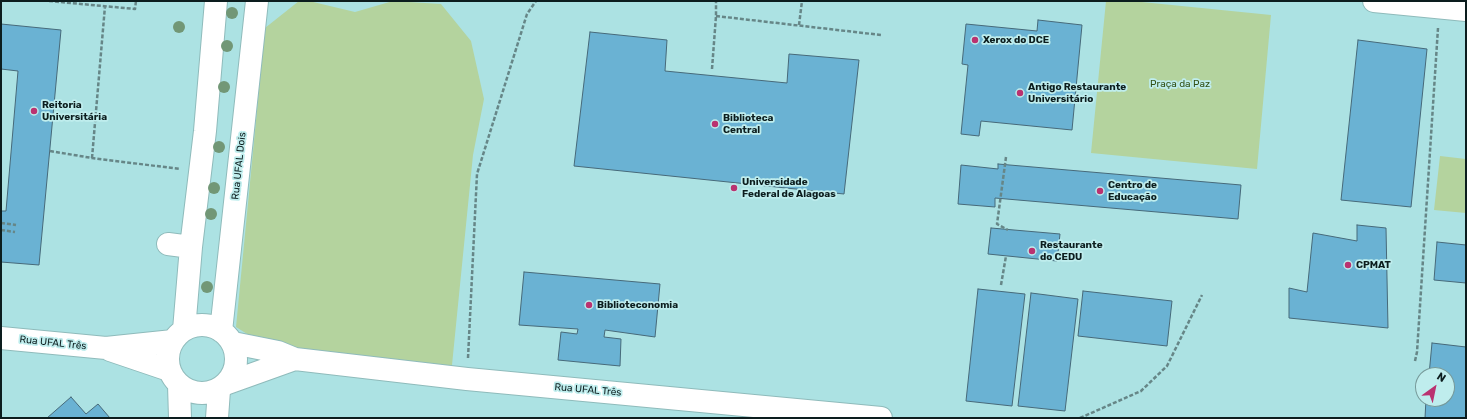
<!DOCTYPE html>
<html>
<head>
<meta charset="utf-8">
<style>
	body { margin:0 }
	#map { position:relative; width:1467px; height:419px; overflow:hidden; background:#bfeded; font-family:Rubik,sans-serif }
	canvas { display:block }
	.frame { position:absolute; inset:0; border:2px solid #0c1d1e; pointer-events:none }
	.north { position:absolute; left:1415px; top:367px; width:40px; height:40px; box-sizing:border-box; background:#bfeded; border:1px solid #779a9a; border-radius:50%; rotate:33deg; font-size:11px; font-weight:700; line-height:16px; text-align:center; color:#0c1d1e }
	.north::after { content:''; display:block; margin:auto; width:14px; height:18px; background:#ba3270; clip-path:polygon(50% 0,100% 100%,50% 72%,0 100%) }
</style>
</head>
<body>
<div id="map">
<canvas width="1467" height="419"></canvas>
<div class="frame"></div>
<div class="north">N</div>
</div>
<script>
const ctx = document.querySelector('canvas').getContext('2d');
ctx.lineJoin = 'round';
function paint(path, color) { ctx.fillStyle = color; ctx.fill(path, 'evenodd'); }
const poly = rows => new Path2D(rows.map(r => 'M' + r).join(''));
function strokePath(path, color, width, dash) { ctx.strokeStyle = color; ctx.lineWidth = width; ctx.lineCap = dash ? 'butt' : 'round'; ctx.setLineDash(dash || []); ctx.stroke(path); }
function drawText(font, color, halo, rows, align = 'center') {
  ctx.font = font + ' Rubik,sans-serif'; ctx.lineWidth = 3.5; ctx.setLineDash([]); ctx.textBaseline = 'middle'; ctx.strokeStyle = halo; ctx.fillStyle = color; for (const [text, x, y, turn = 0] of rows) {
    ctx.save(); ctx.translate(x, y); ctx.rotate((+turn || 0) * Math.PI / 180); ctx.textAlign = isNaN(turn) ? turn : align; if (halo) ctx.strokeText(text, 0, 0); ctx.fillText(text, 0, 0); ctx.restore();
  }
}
paint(poly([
	[1,1,1466,1,1466,418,1,418],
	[1423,375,1447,375,1447,399,1423,399]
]), '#ace2e3');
paint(poly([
	[299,1,309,1,355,12,393,1,441,4,471,41,484,99,473,155,451,375,274,351,236,327,265,28],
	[1106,1,1132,1,1271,15,1257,169,1091,153],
	[1440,156,1466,159,1466,213,1434,210]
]), '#b4d39e');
const building = poly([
	[1038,20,1082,25,1072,130,981,121,979,136,961,134,968,65,962,64,966,24,1037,31,1038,20],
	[1,24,61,30,39,265,1,262,1,211,6,211,18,71,1,69,1,24],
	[590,32,667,40,665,71,787,83,789,54,859,60,844,194,574,166,590,32],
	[1358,40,1427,49,1411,207,1341,200,1358,40],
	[998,164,1241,185,1238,219,995,198,995,207,958,204,961,165,998,169,998,164],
	[1357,225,1386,228,1388,328,1289,318,1289,288,1307,292,1313,233,1357,241,1357,225],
	[991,228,1060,234,1057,261,988,254,991,228],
	[1437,242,1466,245,1466,283,1434,280,1437,242],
	[524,272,660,284,655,337,605,330,604,337,621,339,620,366,558,360,561,332,577,334,578,329,519,325,524,272],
	[978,289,1025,294,1012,406,966,401,978,289],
	[1083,291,1172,301,1167,346,1078,336,1083,291],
	[1031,293,1078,299,1065,411,1018,406,1031,293],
	[1432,343,1466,347,1466,418,1425,418,1426,399,1447,399,1447,375,1429,375,1432,343],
	[71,397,86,414,98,404,110,418,47,418,71,397]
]);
paint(building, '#6ab2d3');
strokePath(building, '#476a7a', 1);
const minor = poly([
	[1374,1,1466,10],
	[168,244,191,247],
	'168 359a34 34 0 1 1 68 0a34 34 0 1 1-68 0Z',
	[184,330,191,247,205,131,216,1],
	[221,331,257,1],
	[1,338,106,348,173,341],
	[233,343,278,352,295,359,467,379,881,418],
	[110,350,169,370],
	[228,383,295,359],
	[179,385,180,418],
	[217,418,219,390]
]);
strokePath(minor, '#8fbbbb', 24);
strokePath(poly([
	[49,1,135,9,136,1],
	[716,16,881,35],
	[799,25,802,1],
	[712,69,716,16,716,1],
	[50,151,92,158,180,169],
	[1006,157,997,224,1008,230],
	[92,158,105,6],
	[1,223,16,225],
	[1,230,15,232],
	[1001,285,1006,256],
	[468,358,477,174,527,14,536,1],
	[1415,361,1417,352,1438,28],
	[1080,418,1141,391,1167,366,1202,295]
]), '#668687', 2.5, [4, 2]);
strokePath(minor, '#fff', 22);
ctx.fillStyle = '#729776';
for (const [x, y] of [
	[232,13],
	[179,27],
	[227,46],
	[224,87],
	[219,147],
	[214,188],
	[211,214],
	[207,287]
]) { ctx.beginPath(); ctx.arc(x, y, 6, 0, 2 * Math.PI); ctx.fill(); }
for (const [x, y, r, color] of [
	[975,40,4,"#ba3270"],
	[1020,93,4,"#ba3270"],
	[34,111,4,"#ba3270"],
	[715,124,4,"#ba3270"],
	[734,188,4,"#ba3270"],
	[1100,191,4,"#ba3270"],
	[1032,251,4,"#ba3270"],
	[1348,265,4,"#ba3270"],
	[589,305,4,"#ba3270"]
]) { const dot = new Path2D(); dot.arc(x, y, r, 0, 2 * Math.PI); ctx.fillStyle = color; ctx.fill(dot); strokePath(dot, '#bfeded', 1.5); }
drawText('bold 10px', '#0c1d1e', '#bfeded', [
	["Xerox do DCE",983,40],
	["Antigo Restaurante",1028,87],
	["Universitário",1028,99],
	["Reitoria",42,105],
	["Universitária",42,117],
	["Biblioteca",723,118],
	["Central",723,130],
	["Universidade",742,182],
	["Federal de Alagoas",742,194],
	["Centro de",1108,185],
	["Educação",1108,197],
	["Restaurante",1040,245],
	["do CEDU",1040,257],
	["CPMAT",1356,265],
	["Biblioteconomia",597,305]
], 'left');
drawText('10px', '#335115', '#bfeded', [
	["Praça da Paz",1180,84]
]);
drawText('10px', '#0c1d1e', '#bfeded', [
	["Rua UFAL Dois",239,166,-84],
	["Rua UFAL Três",53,343,6],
	["Rua UFAL Três",588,390,5]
]);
</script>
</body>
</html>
